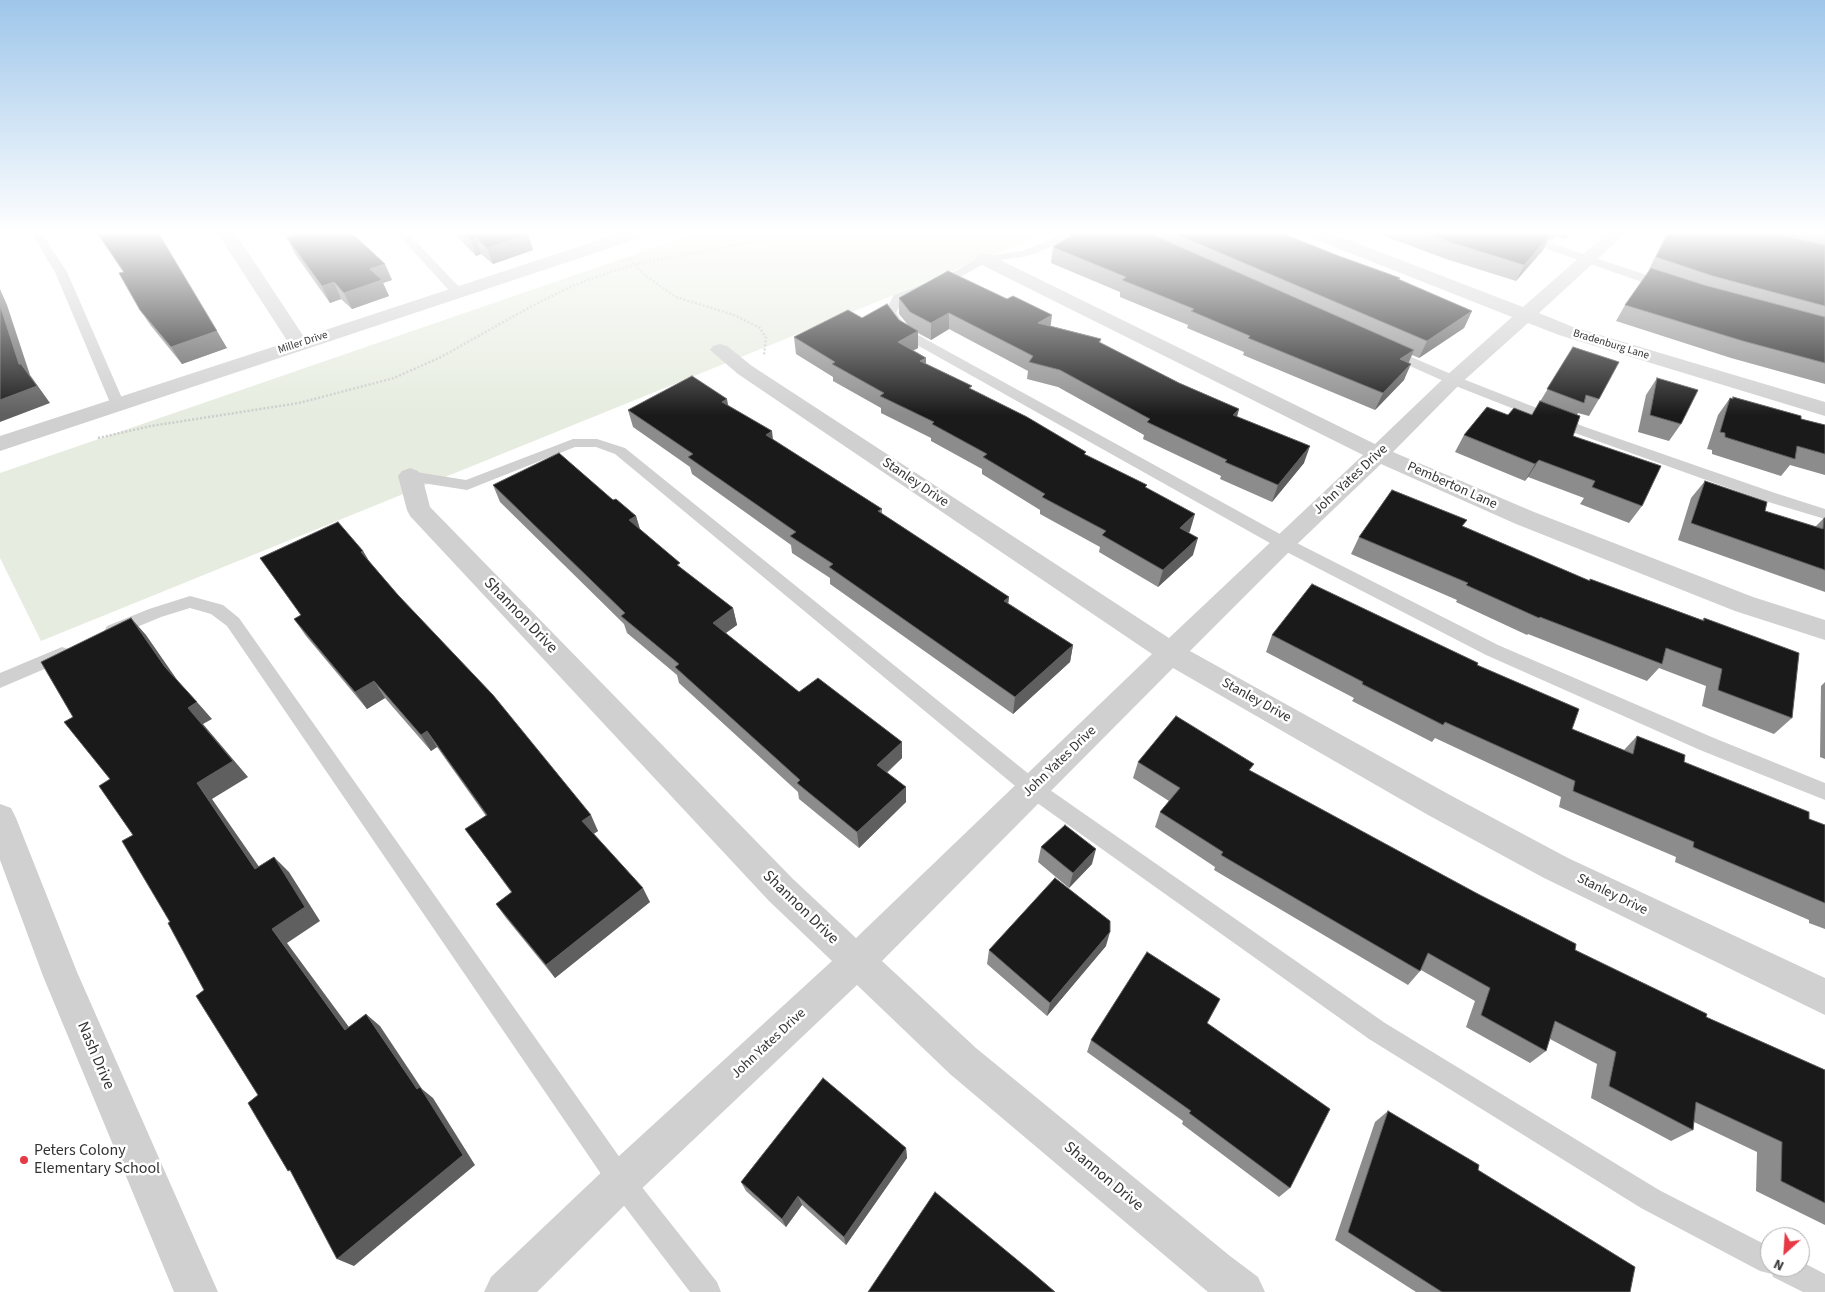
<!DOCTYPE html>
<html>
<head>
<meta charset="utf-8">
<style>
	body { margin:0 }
	#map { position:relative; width:1825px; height:1292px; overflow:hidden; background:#fff; font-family:"Source Sans 3",sans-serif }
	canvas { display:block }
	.north { position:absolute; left:1760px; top:1227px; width:50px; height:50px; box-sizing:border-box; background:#fff; border:1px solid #adadad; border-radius:50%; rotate:206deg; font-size:14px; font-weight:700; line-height:20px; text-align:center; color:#333 }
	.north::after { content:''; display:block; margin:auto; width:18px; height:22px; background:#e63946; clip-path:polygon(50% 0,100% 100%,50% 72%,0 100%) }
</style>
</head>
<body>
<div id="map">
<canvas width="1825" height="1292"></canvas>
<div class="north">N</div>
</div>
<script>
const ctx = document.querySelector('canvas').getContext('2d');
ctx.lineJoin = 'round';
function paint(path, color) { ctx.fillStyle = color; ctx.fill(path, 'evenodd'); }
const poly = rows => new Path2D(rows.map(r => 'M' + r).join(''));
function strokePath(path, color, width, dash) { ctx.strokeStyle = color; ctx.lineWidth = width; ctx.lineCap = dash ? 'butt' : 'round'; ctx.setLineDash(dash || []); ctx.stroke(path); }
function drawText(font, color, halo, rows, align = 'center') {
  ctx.font = font + ' "Source Sans 3",sans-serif'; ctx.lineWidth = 5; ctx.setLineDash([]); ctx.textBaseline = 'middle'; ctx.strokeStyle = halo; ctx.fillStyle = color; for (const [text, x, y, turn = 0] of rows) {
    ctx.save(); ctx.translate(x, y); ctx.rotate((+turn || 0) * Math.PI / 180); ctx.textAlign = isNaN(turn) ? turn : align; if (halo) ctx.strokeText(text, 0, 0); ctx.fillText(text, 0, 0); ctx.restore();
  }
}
paint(poly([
	[694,234,1044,234,41,641,0,558,0,473]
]), '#e6ecdf');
strokePath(poly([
	[630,259,643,274,676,297,734,315,760,328,766,338,764,355],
	[98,438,151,426,299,403,394,378,441,357,530,307,572,286,613,271,654,260,794,234]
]), '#cdcdcd', 2.5, [2, 2]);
paint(poly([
	[32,234,42,234,67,272,125,405,123,408,118,409,111,405,55,272,32,234],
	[398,234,409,234,462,290,464,293,462,296,454,296,398,234],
	[1065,234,1081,234,1079,236,1028,256,987,262,964,275,903,300,896,313,909,330,1289,539,1498,645,1714,738,1825,783,1825,800,1700,750,1486,655,1277,547,901,336,884,313,894,295,956,271,980,257,1022,251,1065,234],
	[1508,234,1524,234,1670,283,1672,286,1666,290,1662,289,1510,236,1508,234],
	[1388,347,1458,377,1585,427,1775,493,1825,509,1825,519,1765,501,1575,433,1448,383,1383,354,1382,351,1388,347],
	[573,439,597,439,625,448,1040,783,1385,1023,1659,1190,1770,1247,1770,1267,1800,1267,1800,1261,1825,1274,1825,1292,1803,1292,1773,1277,1772,1274,1760,1271,1641,1208,1369,1039,1026,795,615,454,596,447,575,447,467,490,410,481,405,479,403,476,405,473,410,471,466,480,573,439],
	[190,596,223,605,239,618,630,1172,717,1282,721,1292,690,1292,612,1190,227,626,211,614,190,608,161,617,113,637,107,636,104,631,107,626,149,609,190,596],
	[62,647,68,649,71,654,68,659,0,688,0,673,62,647]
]), '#d0d0d0');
paint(poly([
	[218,234,236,234,304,337,617,234,643,234,640,238,0,451,0,436,288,342,218,234],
	[1309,234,1333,234,1523,307,1606,234,1625,234,1539,313,1573,327,1825,402,1825,416,1559,335,1528,323,1460,384,1393,452,1534,512,1753,597,1825,620,1825,640,1735,611,1516,524,1381,464,1292,549,1190,651,1450,795,1568,858,1825,978,1825,1015,1544,878,1428,815,1173,668,882,961,976,1048,1230,1256,1258,1277,1265,1292,1208,1292,950,1074,857,985,635,1195,537,1292,484,1292,491,1277,607,1167,832,961,769,901,410,516,407,510,398,476,402,471,410,468,418,471,422,476,430,507,793,879,856,938,1152,654,738,374,710,350,713,346,720,344,727,346,752,366,1169,638,1363,455,978,263,975,259,978,255,984,254,990,255,1375,444,1446,376,1512,317,1312,238,1309,234]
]), '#d0d0d0');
paint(poly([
	[0,804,11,808,16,818,77,972,218,1292,174,1292,43,976,0,860,0,804]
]), '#d0d0d0');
paint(poly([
	[98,234,227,348,182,364,151,326,140,310,123,272],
	[283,234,350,234,392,280,383,283,389,296,352,309,341,299,330,303,295,254,287,238,289,237],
	[455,234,528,234,533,250,493,264,481,254,476,256],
	[1074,234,1284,234,1336,255,1400,278,1399,280,1472,311,1464,328,1419,358,1412,355,1409,362,1404,380,1375,410,1243,355,1244,352,1187,328,1188,325,1120,297,1120,292,1051,263,1053,247],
	[1379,234,1570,234,1566,239,1555,236,1551,241,1548,240,1543,250,1516,281,1446,259],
	[1666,234,1825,234,1825,384,1731,358,1616,321,1625,305,1647,274],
	[899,298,1051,326,1101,339,1100,343,1179,383,1239,409,1237,417,1304,463,1272,502,1220,479,1221,476,1143,439,1144,435,1058,387,1027,379,1028,371,949,329,931,340,918,333,918,348,913,350,926,358,926,364,1086,455,1146,488,1190,531,1189,533,1193,555,1158,587,1099,552,1100,547,1040,514,1040,510,982,474,982,469,931,441,931,438,881,413,881,408,833,381,833,377,796,354,794,337,862,318,899,320,908,325,899,314],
	[1573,347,1599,399,1589,416,1578,413,1577,415,1573,436,1642,506,1629,523,1580,504,1584,498,1528,477,1525,481,1455,452,1464,435,1508,415,1532,415],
	[1657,378,1681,424,1669,441,1638,432,1646,395],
	[1733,397,1801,419,1825,425,1825,475,1790,465,1781,476,1712,454,1712,450,1707,449,1718,415,1730,398,1732,399],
	[728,405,773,440,882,509,882,514,1009,597,1008,603,1073,645,1070,662,1013,714,830,584,830,578,792,553,791,545,692,474,690,467,633,427,628,410],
	[1705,481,1765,511,1815,527,1824,518,1825,518,1825,592,1678,540,1691,498],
	[493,485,613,500,636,516,640,529,681,568,733,608,737,625,726,633,799,692,902,742,902,758,887,773,906,802,859,848,799,799,798,792,679,683,677,675,627,633,624,624,500,502],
	[1463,526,1589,581,1590,579,1702,620,1704,618,1792,718,1774,734,1702,706,1706,686,1659,668,1647,681,1528,634,1527,635,1456,602,1457,600,1351,554,1359,537],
	[363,551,369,561,598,831,593,834,650,902,555,978,506,918,496,904,511,892,476,844,465,829,486,816,437,747,431,751,385,698,367,709,306,636,294,619,301,615,260,558],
	[1272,635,1477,665,1572,729,1624,750,1637,736,1684,762,1809,819,1825,825,1825,929,1809,923,1809,920,1675,862,1676,857,1559,807,1561,797,1435,738,1432,742,1352,701,1354,698,1266,652],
	[1825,682,1825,759,1820,757,1821,686],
	[1138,762,1251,771,1575,950,1706,1017,1825,1070,1825,1225,1756,1191,1757,1152,1694,1122,1693,1130,1671,1141,1591,1098,1597,1064,1550,1039,1546,1051,1530,1063,1466,1027,1475,1001,1421,970,1408,985,1214,870,1215,867,1155,827,1160,812,1169,801,1133,778],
	[1041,847,1092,864,1069,888,1038,862],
	[1106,946,1047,1016,987,964,989,950],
	[1207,1023,1290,1188,1279,1197,1182,1124,1183,1121,1087,1052,1091,1040],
	[1388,1111,1478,1170,1630,1292,1416,1292,1335,1240,1375,1122],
	[906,1148,907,1158,846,1245,802,1205,786,1227,746,1191,741,1182]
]), '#8c8c8c');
paint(poly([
	[528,234,533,250,493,264,487,248],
	[1551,234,1543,250,1516,281,1524,265],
	[1554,234,1556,234,1551,241],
	[476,238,481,254,476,256,471,240],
	[385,264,392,280,383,283,389,296,352,309,344,293,370,269],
	[334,282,341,299,330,303,322,286],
	[0,289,7,305,30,375,50,403,0,422],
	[1472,311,1464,328,1419,358,1427,341],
	[949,313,949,329,931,340,931,323],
	[1052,315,1050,331,1038,323],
	[217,331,227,348,182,364,171,347],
	[918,331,918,348,898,359,898,342],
	[1414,350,1407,366,1400,359],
	[926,358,926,374,920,361],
	[1411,364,1404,380,1375,410,1383,393],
	[727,399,730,416,722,402],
	[1239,409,1234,426,1233,415],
	[772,431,774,448,766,435],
	[1310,446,1304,463,1272,502,1278,485],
	[1539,460,1528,477,1525,481,1535,464],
	[1195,514,1190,531,1175,545,1180,528],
	[636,516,641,533,629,520],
	[1198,538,1193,555,1158,587,1163,570],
	[363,551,373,568,361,552],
	[1009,597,1007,614,1004,601],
	[733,608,737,625,717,639,713,623],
	[131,618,146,635,180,684,165,667],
	[1073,645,1070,662,1013,714,1015,697],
	[374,681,385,698,367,709,355,692],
	[197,702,212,719,203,724,248,777,212,799,271,884,255,869,197,783,188,708],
	[427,731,437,747,431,751,421,735],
	[902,742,902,758,877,781,877,765],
	[906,787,906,802,859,848,857,832],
	[591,815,598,831,589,837,582,821],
	[1096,849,1092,864,1069,888,1073,873],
	[274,857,289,872,320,921,287,943,360,1042,345,1030,272,929],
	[643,888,650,902,555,978,546,965],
	[1110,932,1106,946,1047,1016,1050,1003],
	[366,1014,380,1026,422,1089,433,1098,475,1165,354,1266,337,1259,417,1089],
	[906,1148,907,1158,846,1245,844,1237],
	[798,1196,802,1205,786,1227,782,1219]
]), '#5f5f5f');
const building = poly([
	[98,234,159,234,217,331,171,347,140,310,119,273,124,272,98,234],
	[298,234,350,234,356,237,385,264,370,269,382,280,344,293,334,282,322,286,287,238,298,234],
	[465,234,527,234,487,248,476,238,471,240,465,234],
	[1074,234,1151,234,1414,350,1400,359,1411,364,1383,393,1248,338,1250,336,1191,311,1194,309,1122,280,1126,277,1053,247,1074,234],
	[1176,234,1284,234,1336,255,1400,278,1398,279,1472,311,1427,341,1176,234],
	[1428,234,1551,234,1524,265,1453,243,1428,234],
	[1668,234,1775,234,1825,245,1825,306,1713,276,1656,257,1668,234],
	[1651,268,1704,285,1825,317,1825,363,1743,341,1625,305,1651,268],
	[948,271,1007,299,1013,296,1052,315,1038,323,1101,339,1099,342,1179,383,1239,409,1233,415,1310,446,1278,485,1225,462,1227,460,1147,422,1150,419,1060,370,1029,362,1033,356,949,313,931,323,910,312,899,298,948,271],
	[887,304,899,320,918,331,898,342,926,358,920,361,972,386,969,388,1027,417,1086,452,1084,454,1147,485,1145,487,1195,514,1180,528,1198,538,1163,570,1102,535,1106,531,1042,497,1045,494,983,457,987,454,932,424,934,422,880,396,884,393,832,364,835,362,794,337,848,310,862,318,887,304],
	[0,305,19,364,21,364,37,386,0,400,0,305],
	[1573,347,1619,362,1599,399,1586,395,1584,403,1547,389,1573,347],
	[692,376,727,399,722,402,772,431,766,435,882,509,878,511,1009,597,1004,601,1073,645,1015,697,829,567,833,564,790,536,796,532,688,457,693,454,628,410,692,376],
	[1657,378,1698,390,1681,424,1650,415,1657,378],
	[1733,397,1801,416,1801,419,1825,425,1825,454,1797,446,1795,459,1725,437,1725,433,1720,432,1730,398,1733,399,1733,397],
	[1540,401,1580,416,1573,436,1661,466,1642,506,1592,487,1595,481,1539,460,1535,464,1464,435,1487,407,1508,415,1514,408,1532,415,1540,401],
	[559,453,613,500,616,499,636,516,629,520,680,563,677,565,733,608,713,623,799,692,818,678,902,742,877,765,906,787,857,832,797,783,800,780,675,667,679,664,621,616,625,613,493,485,559,453],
	[1705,481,1767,502,1765,511,1823,529,1824,518,1825,518,1825,570,1691,523,1705,481],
	[1392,490,1467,520,1462,526,1590,581,1590,579,1704,621,1704,618,1799,653,1792,718,1718,690,1722,669,1666,648,1662,664,1540,617,1539,618,1466,585,1468,583,1359,537,1392,490],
	[338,522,363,551,361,552,398,595,493,695,591,815,582,821,643,888,546,965,496,904,512,892,465,829,487,815,427,731,421,735,374,681,355,692,294,619,301,615,260,558,338,522],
	[1312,584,1478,663,1477,665,1579,709,1572,729,1633,754,1637,736,1685,755,1684,762,1809,812,1809,819,1825,825,1825,903,1693,847,1694,842,1573,791,1575,781,1445,722,1443,725,1362,684,1363,682,1272,635,1312,584],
	[131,618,165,667,197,702,188,708,233,761,197,783,255,869,274,857,305,907,272,929,345,1030,366,1014,417,1089,420,1087,463,1155,337,1259,290,1170,288,1171,248,1103,258,1095,196,996,204,990,168,923,170,922,122,841,133,835,99,786,110,779,64,722,73,717,41,662,131,618],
	[1176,716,1254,764,1249,770,1478,894,1576,944,1575,950,1707,1014,1706,1017,1825,1070,1825,1203,1781,1181,1782,1142,1696,1102,1693,1130,1609,1086,1616,1052,1555,1021,1546,1051,1481,1015,1490,988,1428,953,1420,971,1221,855,1223,852,1160,812,1180,788,1138,762,1176,716],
	[1065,825,1096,849,1073,873,1041,847,1065,825],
	[1055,878,1110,921,1110,932,1050,1003,989,950,1055,878],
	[1147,952,1220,999,1207,1023,1330,1109,1290,1188,1189,1113,1191,1111,1091,1040,1147,952],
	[823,1078,906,1148,844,1237,798,1196,782,1219,741,1182,823,1078],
	[1388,1111,1479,1165,1478,1170,1635,1267,1630,1292,1442,1292,1348,1232,1388,1111],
	[935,1192,1033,1273,1055,1292,868,1292,935,1192]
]);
paint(building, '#1a1a1a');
strokePath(building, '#5f5f5f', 1);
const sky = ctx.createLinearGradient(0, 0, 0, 415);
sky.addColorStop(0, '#9ec6ea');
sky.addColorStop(0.56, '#fff');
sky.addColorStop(1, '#ffffff00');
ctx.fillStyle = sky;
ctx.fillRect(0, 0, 1825, 415);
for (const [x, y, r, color] of [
	[24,1160,5,"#e63946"]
]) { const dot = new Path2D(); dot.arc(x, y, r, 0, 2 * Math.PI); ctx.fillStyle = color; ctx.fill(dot); strokePath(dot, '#fff', 2); }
drawText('11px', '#333', '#fff', [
	["Miller Drive",303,343,-18],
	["Bradenburg Lane",1611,345,17]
]);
drawText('14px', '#333', '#fff', [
	["John Yates Drive",1351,480,-43],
	["Stanley Drive",915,483,34],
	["Pemberton Lane",1452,486,24],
	["Stanley Drive",1256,701,29],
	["John Yates Drive",1060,762,-44],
	["Stanley Drive",1612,895,26],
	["John Yates Drive",769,1044,-43]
]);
drawText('16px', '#333', '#fff', [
	["Shannon Drive",520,616,46],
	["Shannon Drive",800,908,44],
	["Nash Drive",95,1056,67],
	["Shannon Drive",1103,1177,40]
]);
drawText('16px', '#333', '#fff', [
	["Peters Colony",34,1151],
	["Elementary School",34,1169]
], 'left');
</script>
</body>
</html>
